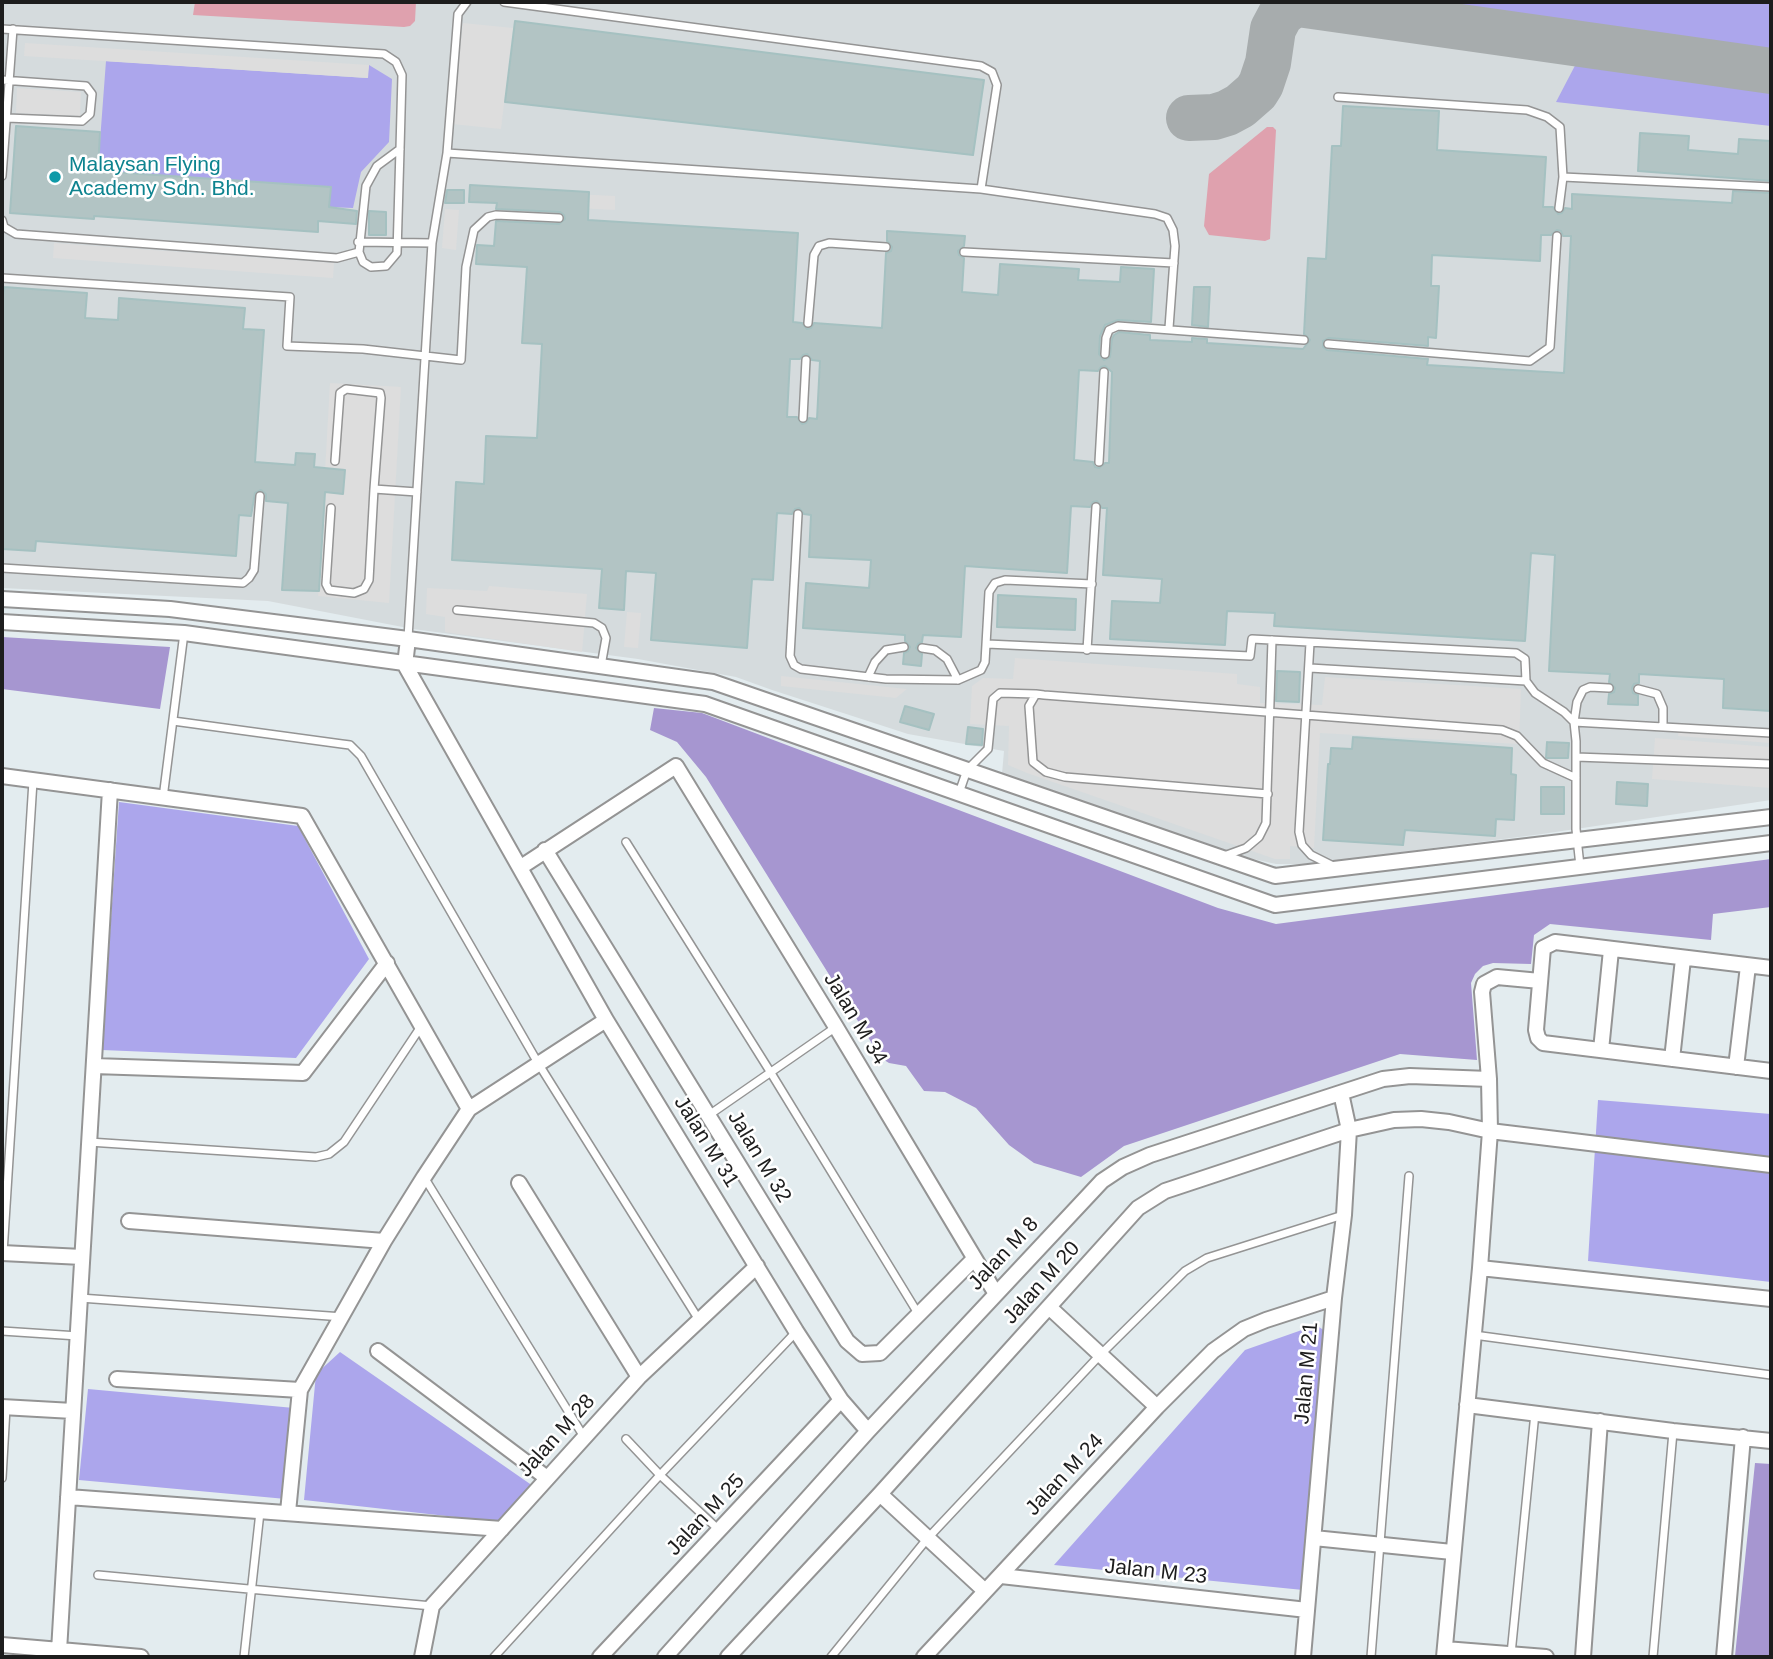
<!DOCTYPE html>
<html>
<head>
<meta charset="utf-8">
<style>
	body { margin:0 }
	#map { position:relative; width:1773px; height:1659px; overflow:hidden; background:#e3ecef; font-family:Arial,sans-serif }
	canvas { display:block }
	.frame { position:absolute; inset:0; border:4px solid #1d1d1d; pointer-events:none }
</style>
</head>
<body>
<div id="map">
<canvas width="1773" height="1659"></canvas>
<div class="frame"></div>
</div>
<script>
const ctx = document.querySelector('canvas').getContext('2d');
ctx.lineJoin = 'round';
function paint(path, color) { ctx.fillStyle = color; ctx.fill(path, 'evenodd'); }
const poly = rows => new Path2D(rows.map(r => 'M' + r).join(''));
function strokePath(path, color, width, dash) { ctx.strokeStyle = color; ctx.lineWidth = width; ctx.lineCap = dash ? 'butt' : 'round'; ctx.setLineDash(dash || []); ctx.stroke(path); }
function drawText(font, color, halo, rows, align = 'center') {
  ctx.font = font + ' Arial,sans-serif'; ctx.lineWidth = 5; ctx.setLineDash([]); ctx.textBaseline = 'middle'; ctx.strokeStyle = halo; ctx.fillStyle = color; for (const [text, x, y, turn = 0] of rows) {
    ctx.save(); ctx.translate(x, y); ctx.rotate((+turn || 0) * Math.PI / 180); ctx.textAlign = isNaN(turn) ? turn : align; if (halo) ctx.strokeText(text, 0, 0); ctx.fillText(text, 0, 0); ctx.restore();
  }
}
paint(poly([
	[2,2,1771,2,1771,800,1542,834,1309,864,1276,864,1226,853,1156,826,1002,774,1004,751,908,734,772,690,736,677,638,659,413,629,268,601,2,588]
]), '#d5dbdd');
paint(poly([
	[1348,2,1771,2,1771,59],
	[1580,56,1771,80,1771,126,1556,102],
	[106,61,367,78,369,65,392,79,389,142,361,172,353,208,329,207,331,188,97,181],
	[119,802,298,826,369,959,296,1058,102,1050],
	[1598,1100,1771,1114,1771,1282,1588,1261],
	[1316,1325,1328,1333,1303,1590,1054,1565,1245,1350],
	[340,1352,533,1486,500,1522,304,1500,316,1374],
	[88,1389,294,1408,286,1499,79,1480]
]), '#aca6ec');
paint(poly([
	[2,637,170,647,160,709,2,689],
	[654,708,702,713,1218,908,1276,924,1771,859,1771,907,1713,914,1711,940,1550,924,1534,935,1531,964,1493,963,1483,966,1475,974,1471,983,1477,1060,1400,1054,1124,1146,1081,1177,1034,1163,1009,1145,976,1108,945,1092,924,1091,906,1066,889,1063,881,1058,706,777,677,742,650,730],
	[1755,1463,1771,1464,1771,1657,1735,1656]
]), '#a696d0');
paint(poly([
	[463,23,513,28,501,129,452,124],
	[25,43,369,65,368,78,24,56],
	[17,88,81,92,80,116,16,113],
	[470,189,615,196,615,210,469,202],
	[445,209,459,210,456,250,442,248],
	[54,243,334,263,333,278,53,258],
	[330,383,401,387,389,603,318,596],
	[489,586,587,594,582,652,445,632,445,617,426,614,427,588,487,591],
	[627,612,641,613,638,648,624,647],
	[1015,658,1237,674,1237,684,1260,687,1260,703,1322,705,1325,677,1521,689,1519,744,1320,733,1314,848,1290,846,1290,859,1275,859,1027,773,1008,765,1009,726,970,724,972,686,983,678,1013,679],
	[781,676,907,689,896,698,781,686],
	[1679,729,1771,737,1771,743,1678,736],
	[1655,738,1771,747,1771,788,1652,779]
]), '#ddd');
paint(poly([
	[195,2,416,2,415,21,410,26,404,27,193,15],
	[1267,127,1273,127,1276,130,1270,239,1265,241,1209,235,1204,226,1209,174]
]), '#dfa1ae');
strokePath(poly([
	[1284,2,1771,71],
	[1189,118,1214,117,1227,113,1240,106,1256,92,1261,84,1268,63,1273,29,1281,14,1296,3]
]), '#a7acad', 46);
const building = poly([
	[515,21,984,80,973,155,505,102,515,21],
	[1343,106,1439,111,1437,150,1546,157,1543,207,1553,207,1558,214,1562,213,1565,208,1572,209,1572,194,1732,203,1733,191,1771,193,1771,711,1723,708,1724,679,1639,674,1639,683,1634,684,1632,688,1633,693,1638,695,1638,705,1608,704,1609,694,1614,692,1615,688,1609,682,1610,674,1549,671,1555,555,1531,553,1525,641,1274,626,1275,613,1227,611,1225,645,1110,639,1112,601,1160,603,1162,579,1103,575,1107,508,1102,508,1097,501,1093,502,1090,507,1071,506,1067,573,965,566,961,637,923,635,922,642,918,644,916,648,922,654,921,666,903,664,904,653,908,651,910,647,905,641,905,635,803,628,806,583,869,588,871,560,809,557,811,515,804,514,799,508,795,509,792,514,777,513,773,580,752,579,747,648,651,640,656,573,626,571,624,610,599,608,602,569,452,560,456,482,484,484,486,436,537,438,542,344,522,343,527,267,476,264,477,245,494,246,496,221,559,224,565,219,564,215,560,212,496,209,497,203,469,202,470,185,589,192,588,220,798,233,793,322,802,323,807,329,811,328,814,323,882,328,886,253,891,251,892,247,887,241,887,231,965,236,964,246,958,251,959,255,964,258,962,292,998,295,1000,264,1079,269,1078,280,1120,282,1121,267,1154,269,1151,322,1118,320,1105,325,1100,336,1099,354,1104,360,1110,357,1112,339,1114,335,1119,332,1150,335,1150,340,1192,342,1192,338,1207,339,1207,343,1303,349,1310,340,1304,334,1308,258,1326,259,1332,146,1341,146,1343,106],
	[1557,230,1561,231,1563,236,1571,236,1564,373,1427,365,1428,359,1327,350,1323,347,1323,341,1329,338,1428,346,1428,337,1436,338,1439,286,1431,286,1432,255,1540,261,1541,235,1551,235,1557,230],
	[807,354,812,360,820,361,817,419,809,418,806,423,802,424,797,417,787,417,790,359,800,359,803,355,807,354],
	[1105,366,1112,372,1109,463,1105,463,1099,468,1095,467,1093,462,1074,460,1079,370,1098,371,1101,367,1105,366],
	[16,126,100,132,98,171,331,187,329,207,357,211,356,224,318,221,318,232,94,216,94,219,10,213,16,126],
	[1640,133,1689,136,1688,150,1738,154,1739,139,1771,141,1771,181,1638,171,1640,133],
	[447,190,464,190,464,203,445,203,447,190],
	[369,211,386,212,386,235,369,235,369,211],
	[4,287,87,293,85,318,118,320,119,298,245,308,243,329,264,330,255,462,295,465,296,453,315,454,314,467,345,470,343,494,325,492,319,591,282,590,288,503,266,501,266,494,261,490,255,493,251,516,239,515,236,556,36,541,35,551,2,549,2,305,4,287],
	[1194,287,1210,287,1208,327,1192,325,1194,287],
	[998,595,1076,599,1075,630,997,627,998,595],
	[1277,671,1300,672,1299,702,1276,701,1277,671],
	[905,706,934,714,929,730,900,722,905,706],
	[968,727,983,729,982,745,966,744,968,727],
	[1353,737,1512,748,1511,774,1516,775,1514,820,1496,819,1495,836,1405,830,1403,845,1323,840,1328,764,1330,764,1331,748,1352,749,1353,737],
	[1547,742,1569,743,1568,758,1546,758,1547,742],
	[1617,782,1648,784,1647,806,1616,804,1617,782],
	[1541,787,1564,787,1564,814,1541,814,1541,787]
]);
paint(building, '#b2c4c4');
strokePath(building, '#a5c1c1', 2);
const service = poly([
	[467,2,458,14,447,153,981,189,997,85,992,72,981,66,504,2],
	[2,29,384,54,396,62,402,75,400,149,397,253,386,266,371,267,363,262,359,252,366,186,377,166,400,149],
	[2,80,86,86,92,94,90,114,82,121,7,118],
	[1338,97,1527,110,1547,117,1560,127,1563,177,1559,208],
	[2,176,13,29],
	[1563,177,1771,187],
	[981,189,1155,214,1167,218,1173,230,1175,246,1169,328],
	[2,220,4,227,16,234,337,258,359,252],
	[358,242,432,243],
	[964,252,1174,263],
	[2,278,290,297,287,346,363,349,461,360,466,267,474,230,488,217,496,215,559,218],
	[808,323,814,255,819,246,829,243,886,247],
	[1328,344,1530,361,1550,347,1557,236],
	[1105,354,1106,338,1109,330,1118,326,1304,340],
	[803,418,806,360],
	[335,461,340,393,346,389,380,393,381,398,374,489],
	[1099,462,1104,372],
	[331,508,326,584,329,590,354,593,364,589,369,580,374,489,417,492],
	[798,514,790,656,794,665,801,669,886,679,958,680,981,670,985,662,989,592,995,583,1005,580,1092,584],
	[2,568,243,583,249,578,254,570,260,496],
	[457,610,594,623,602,628,606,638,601,666],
	[408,638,432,243,447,153],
	[1310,643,1299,832,1302,845,1311,855,1335,867],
	[987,644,1250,656,1252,639,1516,653,1525,659,1526,681,1535,693,1564,712,1574,722,1576,741,1576,829,1580,866],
	[922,648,935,650,947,659,958,680],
	[1087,650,1096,507],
	[1310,668,1526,681],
	[868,677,875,662,886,650,904,647],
	[1609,688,1590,687,1583,690,1577,702,1574,722,1771,733],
	[1638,689,1657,694,1663,708,1663,727],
	[173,721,342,744,350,745,361,756,538,1063,699,1320],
	[1576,757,1771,764],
	[959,793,967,770,988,749,993,699,1000,693,1036,694],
	[1268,794,1065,777,1046,772,1033,762,1029,706,1036,694,1044,695,1502,730,1517,736,1543,763,1576,778],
	[163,798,184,633],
	[626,842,771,1073,919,1315],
	[1224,856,1246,848,1259,837,1266,823,1272,640],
	[709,1115,836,1027],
	[89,1142,316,1157,329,1154,344,1142,422,1025],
	[424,1177,584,1437],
	[3,1253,33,781],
	[80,1298,343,1317],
	[2,1331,78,1336],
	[1474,1335,1771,1375],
	[626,1439,660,1475,719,1530],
	[2,1478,6,1408],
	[98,1575,432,1606],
	[1511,1654,1535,1413],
	[244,1657,260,1512],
	[494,1657,660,1475,796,1332],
	[831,1657,927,1539,1100,1355,1185,1271,1207,1258,1343,1215],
	[1371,1657,1409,1176],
	[1653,1657,1673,1432]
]);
const minor = poly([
	[2,599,170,609,408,639,713,682,1275,876,1771,817],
	[2,622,184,633,705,704,1275,905,1771,843],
	[408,639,405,665,606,1020,796,1331,841,1400,868,1431],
	[2,776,302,816,469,1109],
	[545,850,847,1341,862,1354,880,1353,974,1259],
	[521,867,676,766,836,1027,996,1294],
	[1771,968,1555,942,1543,948,1536,1030,1538,1038,1543,1043,1771,1071],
	[1601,1050,1611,950],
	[1672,1059,1683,959],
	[94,1066,303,1073,387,963],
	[1736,1067,1748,966],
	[519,1183,639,1377],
	[129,1221,384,1241],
	[2,1253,82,1257],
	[1480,1268,1771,1299],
	[1049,1307,1157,1407],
	[378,1351,547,1478],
	[117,1379,300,1390],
	[1467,1405,1673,1431,1771,1441],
	[2,1407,73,1411],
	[880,1494,985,1591],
	[68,1497,502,1529],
	[288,1512,300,1390,384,1241,424,1177,469,1109,606,1020],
	[1314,1538,1452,1552],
	[1001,1576,1307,1610],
	[2,1645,141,1657],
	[1445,1649,1546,1657],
	[59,1651,110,790],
	[422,1657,432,1606,639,1377,757,1266],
	[600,1657,841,1400],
	[665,1657,868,1431,1102,1181,1123,1167,1150,1155,1383,1079,1410,1076,1489,1079],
	[728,1657,880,1494,1138,1208,1165,1191,1349,1130,1394,1120,1421,1119,1449,1122,1490,1131,1771,1165],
	[924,1657,1157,1407,1213,1351,1244,1329,1266,1320,1334,1298],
	[1303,1657,1334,1298,1344,1215,1349,1130,1341,1093],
	[1444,1657,1480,1268,1490,1131,1489,1079,1482,992,1484,984,1497,977,1540,981],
	[1583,1657,1600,1421],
	[1724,1657,1743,1437]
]);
strokePath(service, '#949494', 10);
strokePath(minor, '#949494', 18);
strokePath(service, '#fff', 7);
strokePath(minor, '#fff', 14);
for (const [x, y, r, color] of [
	[55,177,7,"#0f9aa8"]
]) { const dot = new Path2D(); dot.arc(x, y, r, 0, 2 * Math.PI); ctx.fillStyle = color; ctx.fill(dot); strokePath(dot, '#fff', 2.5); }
drawText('21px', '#0d838f', '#fff', [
	["Malaysan Flying",69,165],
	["Academy Sdn. Bhd.",69,189]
], 'left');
drawText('21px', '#1d1d1d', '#fff', [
	["Jalan M 34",855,1019,59],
	["Jalan M 31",706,1142,58],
	["Jalan M 32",759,1157,59],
	["Jalan M 8",1004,1254,-47],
	["Jalan M 20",1042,1283,-48],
	["Jalan M 21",1307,1373,-85],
	["Jalan M 28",557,1436,-48],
	["Jalan M 24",1065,1475,-47],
	["Jalan M 25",706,1515,-47],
	["Jalan M 23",1156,1572,6]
]);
</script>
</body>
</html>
